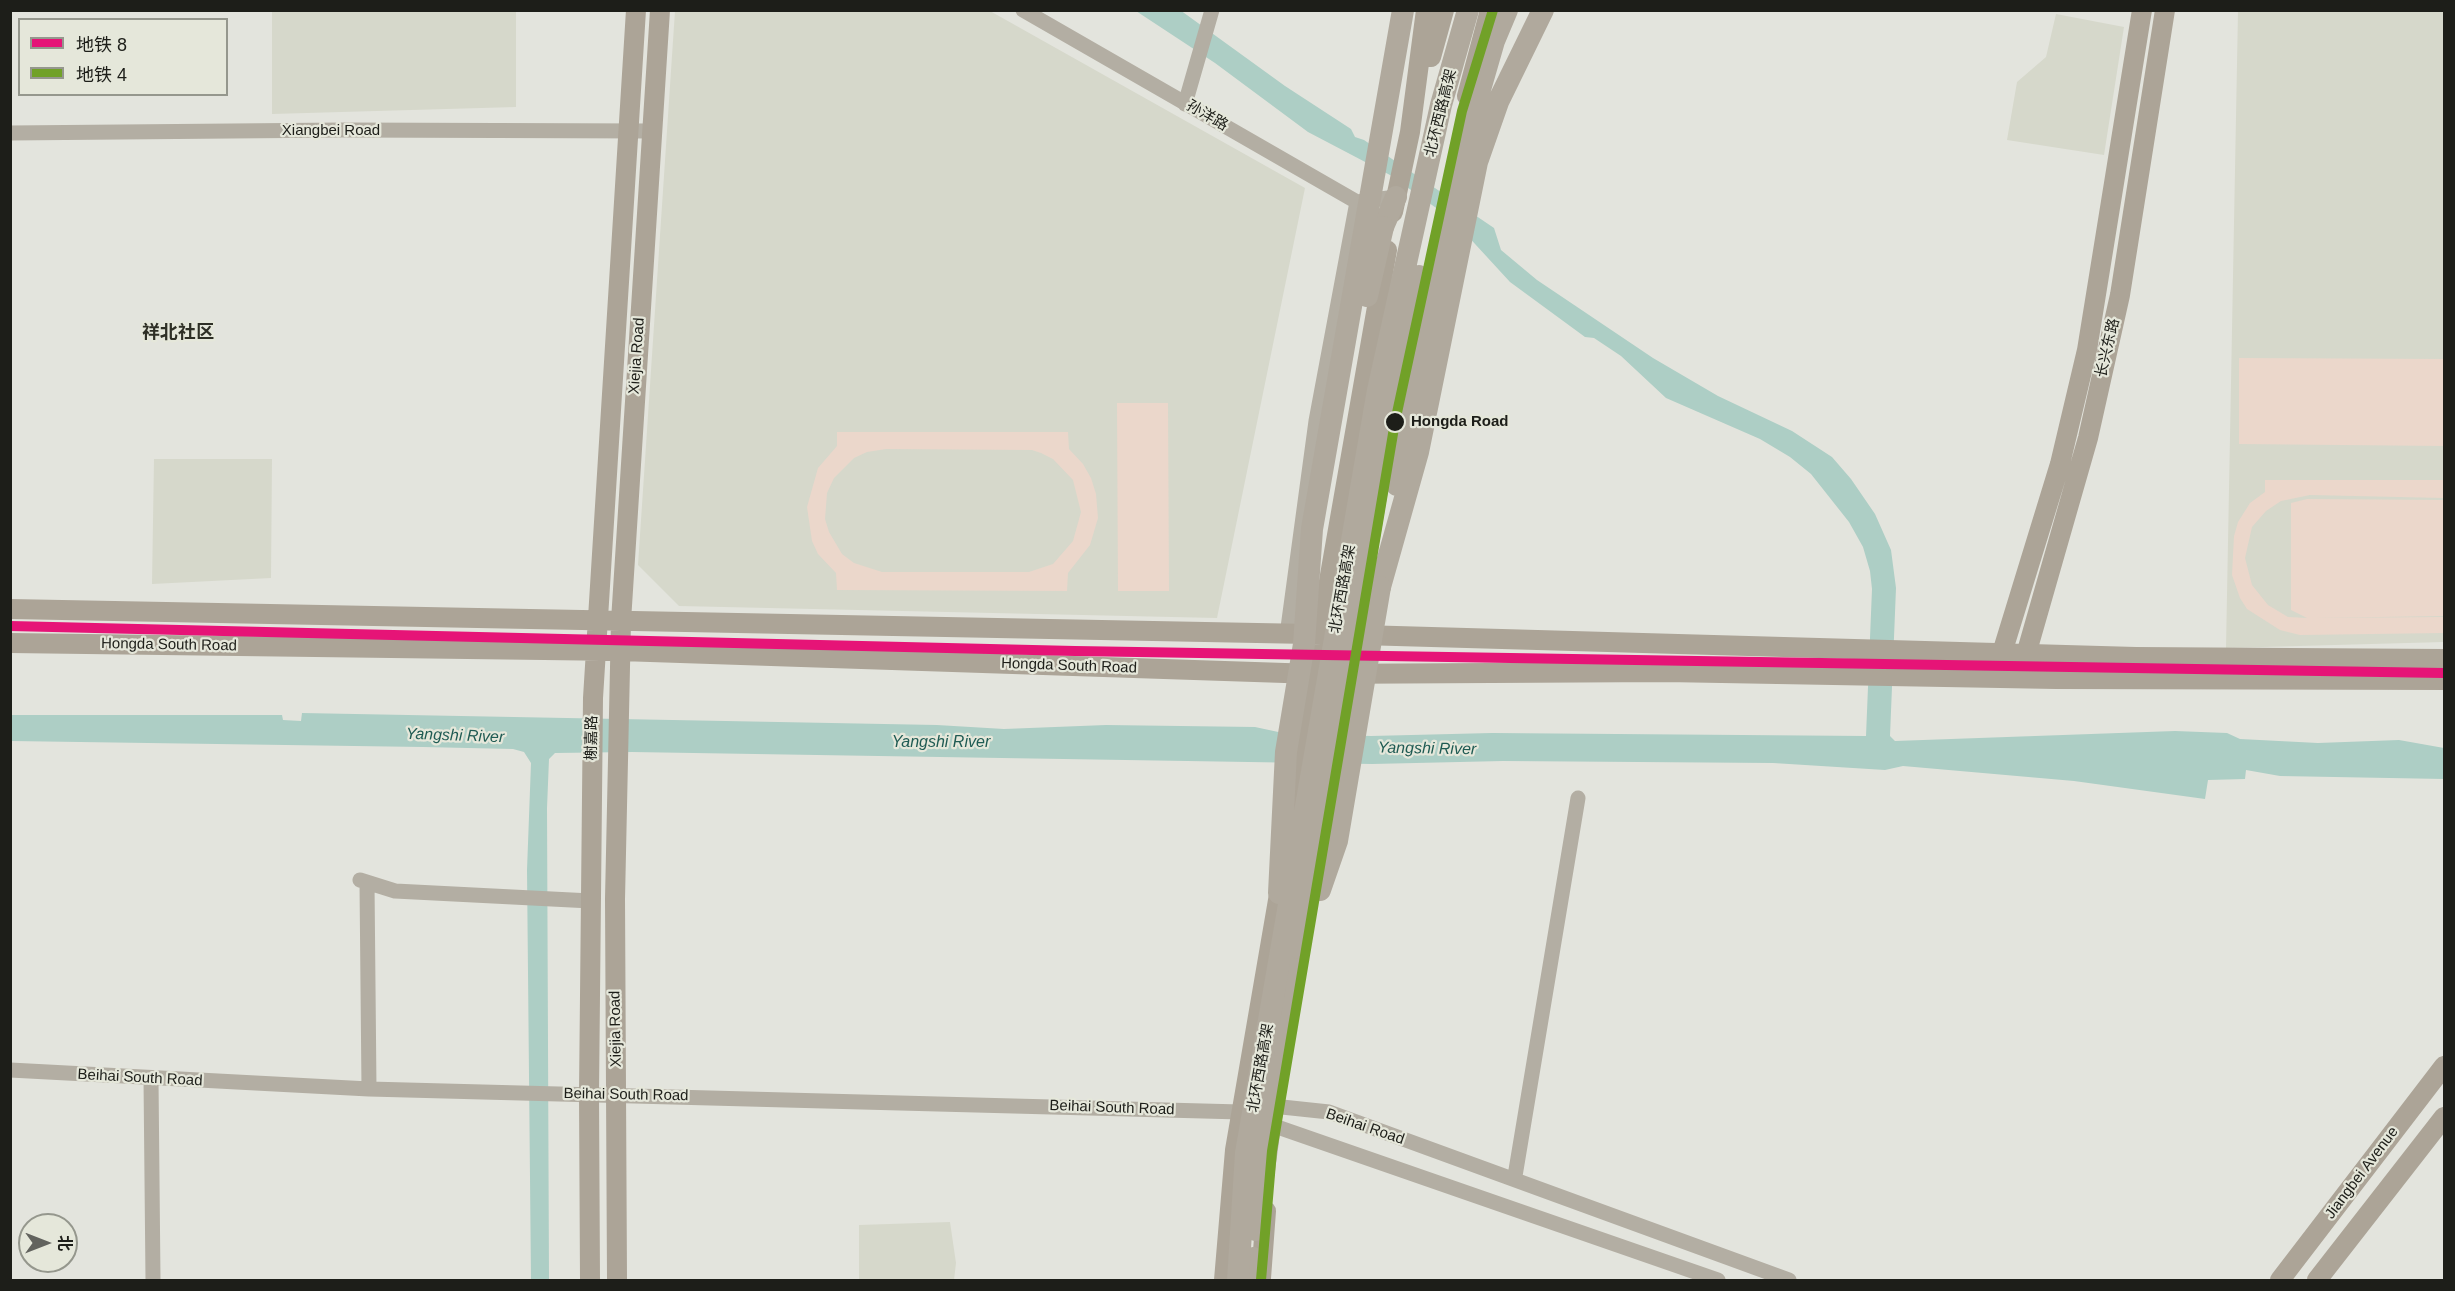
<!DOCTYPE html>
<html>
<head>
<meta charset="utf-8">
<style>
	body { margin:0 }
	#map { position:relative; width:2455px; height:1291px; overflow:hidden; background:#e3e4dd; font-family:Arial,"Noto Sans SC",sans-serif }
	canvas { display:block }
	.frame { position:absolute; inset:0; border:12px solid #1d1e19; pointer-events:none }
	.legend { position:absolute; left:18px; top:18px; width:210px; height:78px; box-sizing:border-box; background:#e5e7da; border:2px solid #95978d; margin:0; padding:8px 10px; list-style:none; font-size:18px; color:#1d1e19 }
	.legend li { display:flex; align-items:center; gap:12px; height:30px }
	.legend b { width:30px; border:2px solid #95978d }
	.north { position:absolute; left:18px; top:1213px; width:60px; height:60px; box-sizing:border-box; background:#e5e7da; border:2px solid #95978d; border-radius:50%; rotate:90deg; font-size:16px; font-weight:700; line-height:24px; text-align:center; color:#1d1e19 }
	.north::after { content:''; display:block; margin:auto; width:21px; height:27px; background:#62635e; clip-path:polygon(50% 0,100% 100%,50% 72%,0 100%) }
</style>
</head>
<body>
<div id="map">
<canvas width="2455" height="1291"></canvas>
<div class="frame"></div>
<ul class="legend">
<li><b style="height:8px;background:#e61477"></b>地铁 8</li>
<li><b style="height:8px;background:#71a128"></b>地铁 4</li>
</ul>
<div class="north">北</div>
</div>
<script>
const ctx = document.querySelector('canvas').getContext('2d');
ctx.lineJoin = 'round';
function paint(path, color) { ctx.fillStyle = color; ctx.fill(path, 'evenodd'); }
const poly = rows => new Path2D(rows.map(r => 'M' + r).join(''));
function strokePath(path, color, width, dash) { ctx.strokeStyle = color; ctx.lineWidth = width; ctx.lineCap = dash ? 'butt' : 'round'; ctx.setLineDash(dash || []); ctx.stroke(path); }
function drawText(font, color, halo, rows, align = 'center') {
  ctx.font = font + ' Arial,"Noto Sans SC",sans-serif'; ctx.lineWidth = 4.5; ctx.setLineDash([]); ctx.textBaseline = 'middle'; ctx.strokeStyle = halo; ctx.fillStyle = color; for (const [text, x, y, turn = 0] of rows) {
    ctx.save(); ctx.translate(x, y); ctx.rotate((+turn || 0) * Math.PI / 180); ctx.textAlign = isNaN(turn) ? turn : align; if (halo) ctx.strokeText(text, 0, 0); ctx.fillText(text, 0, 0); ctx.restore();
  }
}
paint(poly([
	[272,11,516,11,516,107,272,114],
	[675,11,990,11,1305,188,1217,618,679,606,638,565],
	[2238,11,2444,11,2444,642,2226,648],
	[2056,14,2124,27,2104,155,2007,140,2017,82,2046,57],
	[154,459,272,459,271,578,152,584],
	[950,1222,956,1263,954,1280,859,1280,859,1225]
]), '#d6d8cb');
paint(poly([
	[2239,358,2444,359,2444,446,2239,444],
	[1117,403,1168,403,1169,591,1118,591],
	[837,432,1068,432,1069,449,1083,464,1091,478,1096,494,1098,518,1090,545,1068,573,1067,591,837,590,836,573,818,554,812,541,807,507,818,468,837,446],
	[886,449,1032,450,1041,453,1053,459,1073,480,1081,512,1073,541,1053,564,1029,572,882,572,854,563,842,554,829,532,825,519,827,493,834,478,854,458,867,452],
	[2265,480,2444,480,2444,498,2310,495,2281,501,2266,511,2252,527,2245,558,2252,585,2268,605,2288,617,2307,618,2291,610,2291,503,2307,499,2444,500,2444,616,2312,618,2444,617,2444,633,2300,635,2280,630,2247,609,2240,598,2232,575,2234,536,2238,522,2250,503,2265,492]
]), '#ebd7cb');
paint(poly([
	[1180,10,1285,86,1351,129,1355,137,1364,140,1494,228,1501,250,1537,280,1653,358,1718,396,1792,431,1832,457,1851,479,1875,514,1891,550,1896,588,1890,736,1895,741,2175,731,2227,733,2240,739,2318,743,2399,740,2444,748,2444,779,2280,776,2246,770,2245,779,2208,780,2205,799,2074,781,1903,766,1885,770,1773,763,1503,761,1372,764,632,752,555,753,549,759,547,808,549,1280,531,1280,527,870,531,763,524,752,513,749,423,747,11,741,11,715,282,715,283,720,301,721,302,713,937,725,1004,729,1106,725,1255,727,1283,733,1371,736,1492,733,1866,736,1872,589,1870,571,1863,547,1849,522,1811,474,1790,457,1760,439,1666,398,1621,356,1594,338,1585,337,1510,282,1453,220,1390,175,1308,132,1215,63,1136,11]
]), '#adcec5');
strokePath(poly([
	[1023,10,1357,202,1396,197],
	[1185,104,1212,10],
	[10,133,342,130,651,131],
	[1287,635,1316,421,1357,202],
	[360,880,395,891,591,901],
	[367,883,369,1089],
	[10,1070,369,1089,1241,1112,1282,1107,1329,1112,1789,1280],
	[151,1079,153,1280],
	[1263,1122,1718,1280],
	[1515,1176,1578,798]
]), '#b3aea3', 15);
strokePath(poly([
	[1431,57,1444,10],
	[1467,96,1490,10],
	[1393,212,1410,132,1426,10],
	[10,609,1361,635,2136,657,2444,659],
	[10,643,620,651,1315,674,1666,672,2056,679,2444,680],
	[2023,665,2088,438,2120,295,2165,10],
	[1998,666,2060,464,2087,350,2142,10],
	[1290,827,1330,575,1387,250],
	[1261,1278,1266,1211],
	[590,1280,589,1094,593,698,636,10],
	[617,1280,615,899,621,621,660,10],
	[1224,1280,1235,1150,1282,877],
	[2280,1280,2444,1066],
	[2317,1280,2444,1117]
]), '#aca497', 20);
strokePath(poly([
	[1383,227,1396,197],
	[1397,485,1443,241,1466,138,1494,41,1507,10],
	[1380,587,1418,452,1477,162,1498,102,1543,10],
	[1278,1066,1299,948],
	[1251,1280,1253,1258]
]), '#b0a99d', 22);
strokePath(poly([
	[1367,296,1383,227],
	[1320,890,1337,841,1380,587],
	[1279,893,1286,752,1304,644,1312,529,1403,10],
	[1299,948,1384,449,1419,276],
	[1256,1230,1278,1066],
	[1238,1280,1246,1153,1378,390,1441,105,1468,10]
]), '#b0a99d', 22);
strokePath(poly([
	[10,626,1075,651,2444,673]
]), '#e61477', 10);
strokePath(poly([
	[1261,1280,1272,1151,1395,422,1462,111,1493,10]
]), '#71a128', 10);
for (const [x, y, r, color] of [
	[1395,422,10,"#1d1e19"]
]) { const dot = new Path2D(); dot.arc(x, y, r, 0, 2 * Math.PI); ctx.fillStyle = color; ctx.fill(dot); strokePath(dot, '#e5e7da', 2); }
drawText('15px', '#1d1e19', '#e5e7da', [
	["北环西路高架",1441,113,-76],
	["孙洋路",1207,116,30],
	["Xiangbei Road",331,131],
	["长兴东路",2108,348,-77],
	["Xiejia Road",637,356,-86],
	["北环西路高架",1343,589,-80],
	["Hongda South Road",169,645,1],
	["Hongda South Road",1069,666,2],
	["榭嘉路",592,738,-89],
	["Xiejia Road",616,1029,-91],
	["北环西路高架",1261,1068,-80],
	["Beihai South Road",140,1078,3],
	["Beihai South Road",626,1095,1],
	["Beihai South Road",1112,1108,2],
	["Beihai Road",1365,1127,19],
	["Jiangbei Avenue",2362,1173,-53]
]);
drawText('bold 15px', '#1d1e19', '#e5e7da', [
	["Hongda Road",1411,422]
], 'left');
drawText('italic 16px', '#1f5b53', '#e5e7da', [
	["Yangshi River",455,736,2],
	["Yangshi River",941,743],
	["Yangshi River",1427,749,1]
]);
drawText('bold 18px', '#2e2f25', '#e5e7da', [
	["祥北社区",178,333]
]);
</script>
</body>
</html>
